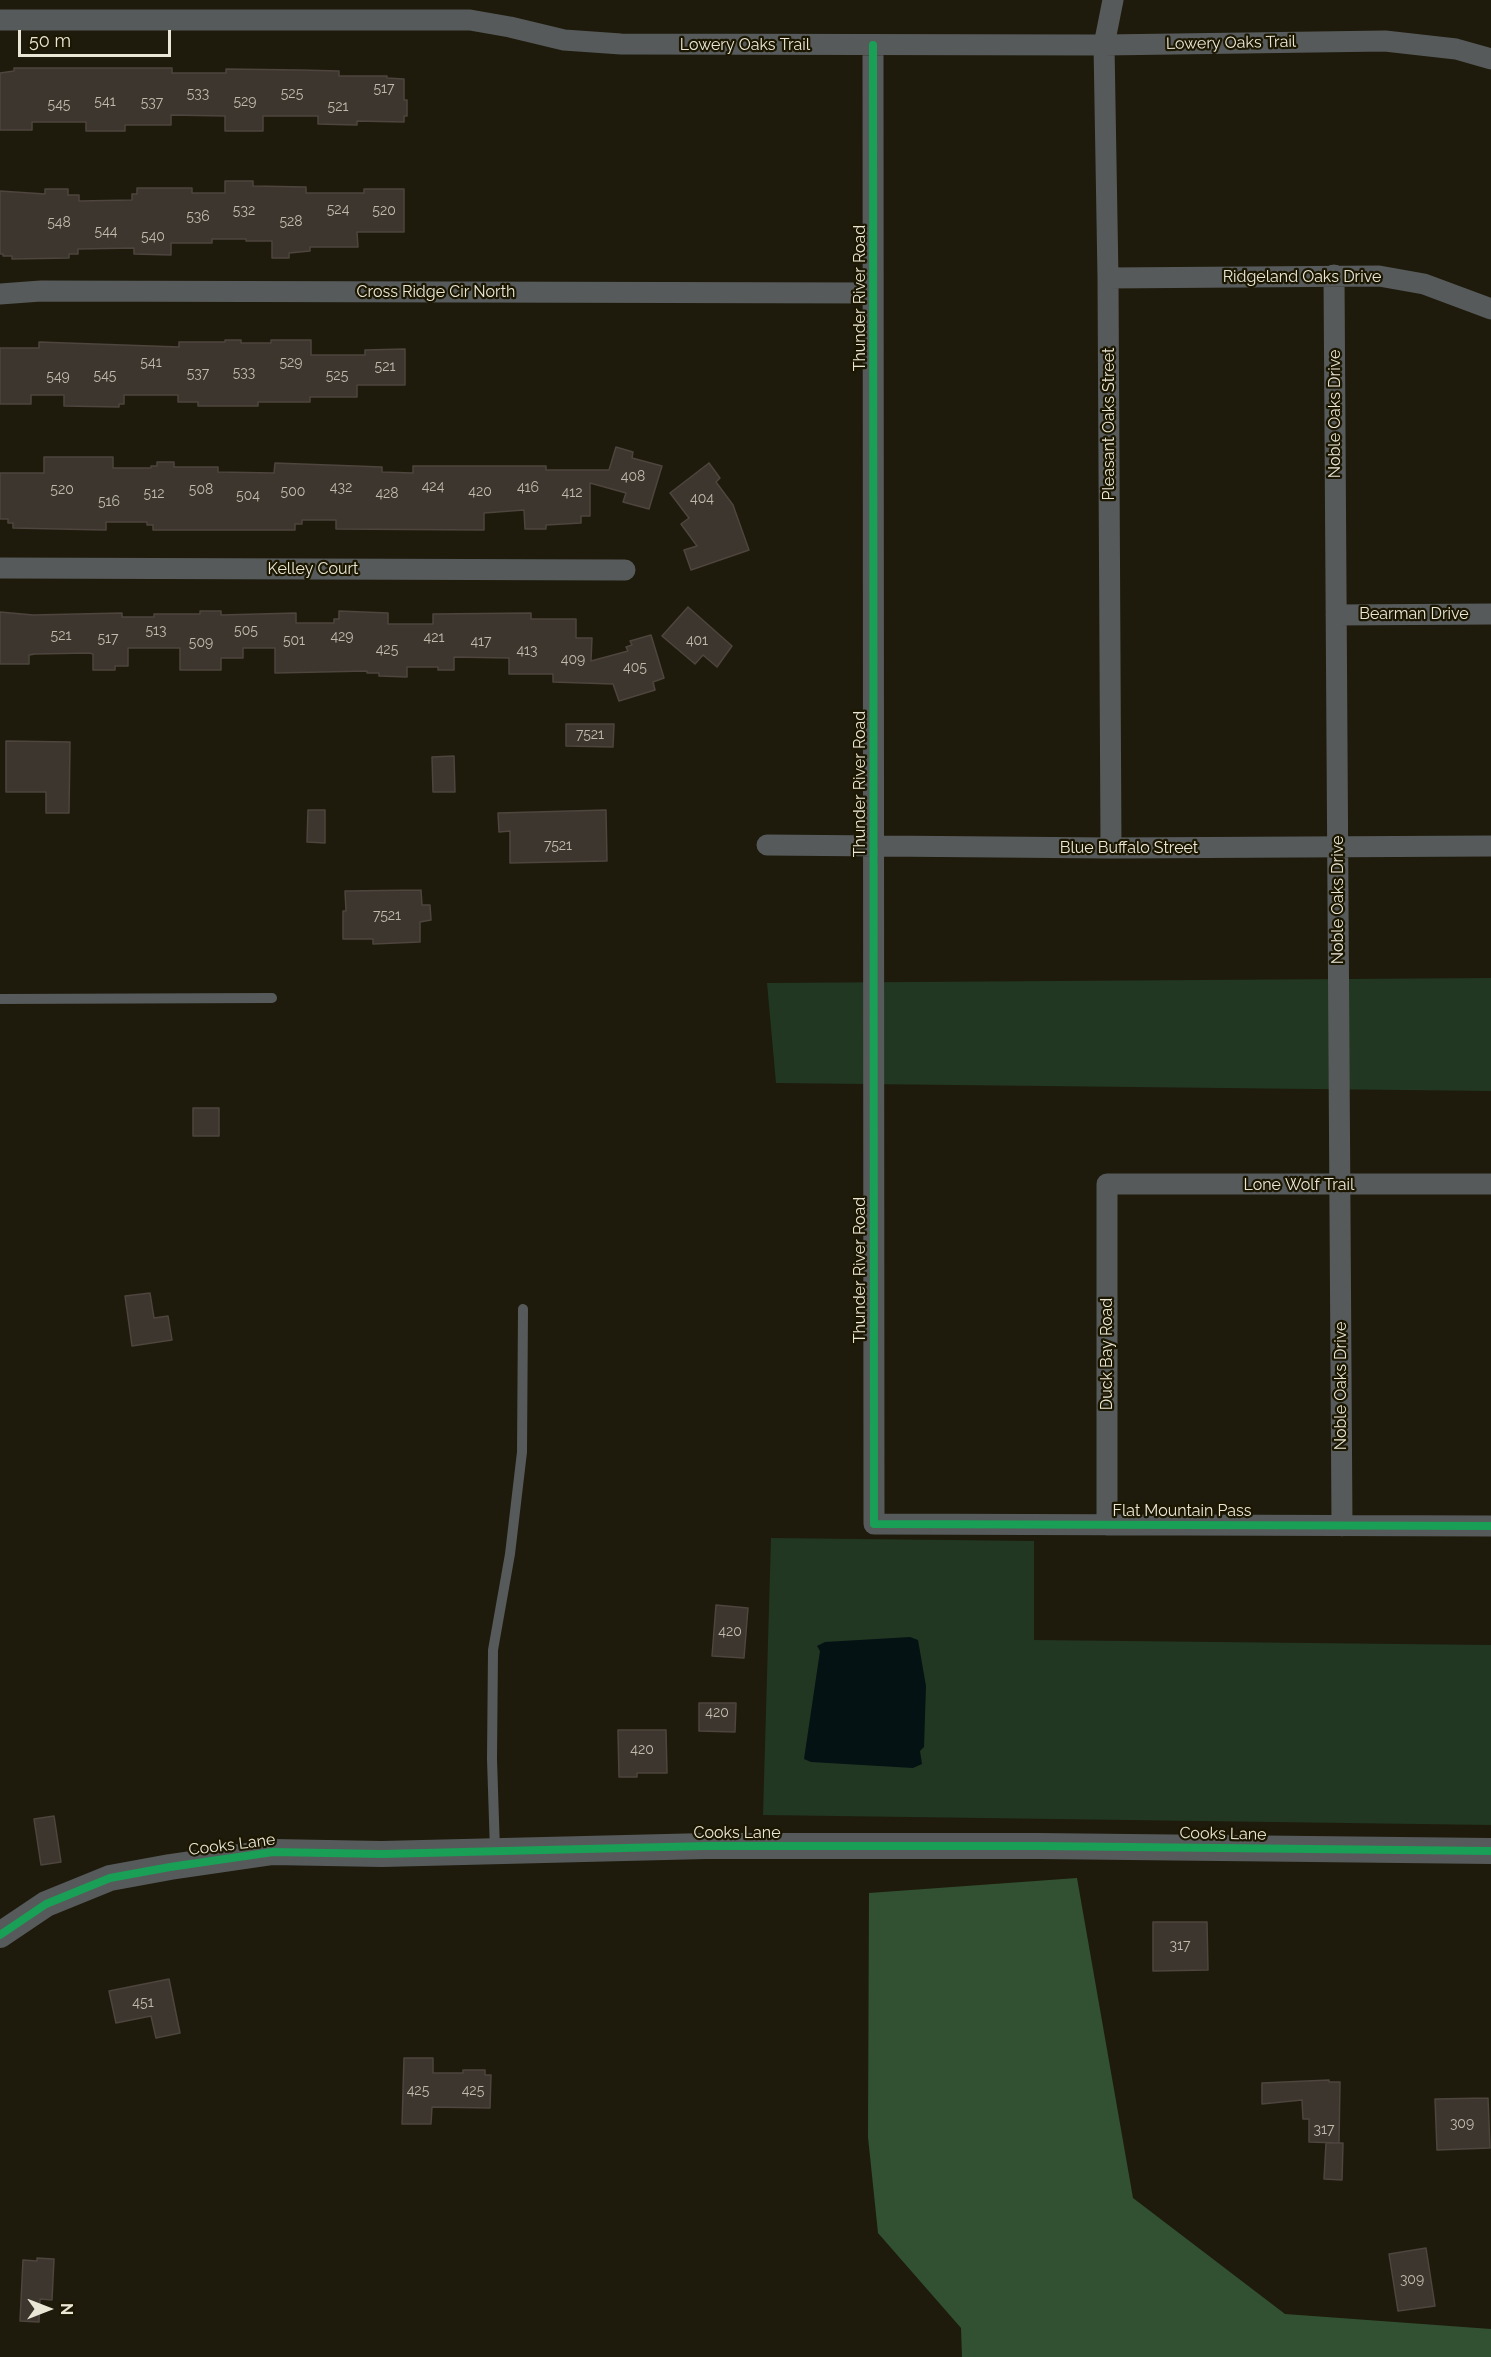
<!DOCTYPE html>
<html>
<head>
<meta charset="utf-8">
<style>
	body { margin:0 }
	#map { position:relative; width:1491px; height:2357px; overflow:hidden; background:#1e1b0c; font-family:Raleway,sans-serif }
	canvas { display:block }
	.north { position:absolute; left:18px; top:2279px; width:60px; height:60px; -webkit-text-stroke:4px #1c1700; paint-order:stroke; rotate:90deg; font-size:16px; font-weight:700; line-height:24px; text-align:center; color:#eae7d7 }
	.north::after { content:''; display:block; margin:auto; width:21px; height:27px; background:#eae7d7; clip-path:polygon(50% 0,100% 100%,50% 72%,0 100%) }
	.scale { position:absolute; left:18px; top:30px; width:153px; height:27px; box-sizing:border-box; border:3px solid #eae7d7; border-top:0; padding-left:8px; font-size:18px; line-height:21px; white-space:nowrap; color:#eae7d7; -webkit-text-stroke:4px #1c1700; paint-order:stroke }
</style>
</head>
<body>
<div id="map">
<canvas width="1491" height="2357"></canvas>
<div class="north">N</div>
<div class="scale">50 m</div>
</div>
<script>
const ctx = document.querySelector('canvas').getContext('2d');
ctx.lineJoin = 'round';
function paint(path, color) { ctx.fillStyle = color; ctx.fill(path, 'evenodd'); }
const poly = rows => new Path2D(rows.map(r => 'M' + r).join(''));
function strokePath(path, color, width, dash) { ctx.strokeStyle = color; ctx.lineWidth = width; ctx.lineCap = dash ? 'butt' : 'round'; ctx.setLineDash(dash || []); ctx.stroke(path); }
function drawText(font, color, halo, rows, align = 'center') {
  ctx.font = font + ' Raleway,sans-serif'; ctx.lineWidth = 4.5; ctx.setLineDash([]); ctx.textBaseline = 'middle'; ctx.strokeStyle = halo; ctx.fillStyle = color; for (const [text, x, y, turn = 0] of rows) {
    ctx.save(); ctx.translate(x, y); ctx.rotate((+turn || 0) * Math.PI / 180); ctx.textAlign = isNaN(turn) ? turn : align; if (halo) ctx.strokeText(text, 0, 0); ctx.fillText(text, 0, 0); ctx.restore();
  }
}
paint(poly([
	[1491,978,1491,1091,776,1083,767,983],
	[771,1538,1034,1541,1034,1640,1491,1645,1491,1825,763,1815]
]), '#213721');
paint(poly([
	[1077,1878,1133,2198,1285,2314,1491,2329,1491,2357,962,2357,961,2328,878,2233,868,2137,869,1893]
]), '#325132');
paint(poly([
	[910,1637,918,1640,926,1686,924,1747,920,1751,922,1764,913,1768,811,1762,804,1759,820,1651,817,1646,825,1642]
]), '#041214');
const building = poly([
	[14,68,172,68,172,73,226,73,226,69,300,70,339,71,339,76,387,76,387,78,404,79,404,100,407,100,407,116,404,116,404,122,357,121,357,125,318,124,318,116,263,116,263,131,225,131,225,116,171,115,171,125,125,125,125,131,86,131,86,122,32,122,32,130,0,130,0,73,14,71,14,68],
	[225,181,253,181,253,186,306,187,306,193,364,193,364,189,404,189,404,232,357,232,358,247,310,247,310,251,289,253,289,258,272,258,272,241,246,241,246,239,212,239,212,243,171,243,171,255,134,254,134,248,78,249,78,254,69,254,69,258,12,259,12,256,3,256,3,254,0,254,0,191,45,194,45,189,68,189,68,195,79,195,79,201,132,200,132,194,137,194,137,188,192,188,192,193,225,193,225,181],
	[225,340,241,340,241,343,271,343,271,340,311,340,311,355,365,355,365,350,405,349,405,385,357,385,357,397,310,397,310,402,258,402,258,406,198,406,198,402,178,402,178,395,124,395,124,404,119,404,119,407,64,406,64,395,31,395,31,404,0,404,0,348,39,348,39,342,179,347,179,342,225,342,225,340],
	[616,447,633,452,632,458,662,466,649,509,623,502,626,493,590,483,590,516,581,516,581,523,546,525,546,529,525,529,524,510,484,513,484,530,336,529,336,520,302,520,302,524,295,524,295,530,153,530,153,525,147,525,147,522,106,522,106,530,58,529,13,528,13,523,8,523,8,519,0,519,0,473,44,473,44,457,113,457,113,468,151,468,151,466,157,466,157,462,174,462,174,467,218,467,218,472,274,473,275,463,382,467,382,472,413,473,413,466,546,466,546,470,609,470,616,447],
	[709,463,720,478,716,482,733,505,749,550,691,570,684,550,697,546,681,524,689,518,670,493,709,463],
	[688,607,732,646,717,667,703,655,695,664,662,636,688,607],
	[200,611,221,611,221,615,296,613,296,623,334,623,334,619,339,619,339,611,388,613,388,624,433,624,433,614,531,613,531,619,576,619,576,638,592,638,591,661,628,651,626,647,632,645,630,641,651,635,664,678,653,682,655,690,619,701,613,684,553,682,553,674,509,674,509,658,454,657,454,670,438,670,438,667,407,667,407,677,379,676,379,673,367,673,367,671,275,673,275,648,243,648,243,658,221,658,221,670,180,670,180,648,128,648,128,666,115,666,115,670,93,670,93,654,89,653,35,654,29,655,29,664,0,664,0,612,33,615,122,613,122,617,154,617,154,614,200,614,200,611],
	[566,724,614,724,613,747,566,746,566,724],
	[6,741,70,742,69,813,46,813,46,792,6,792,6,741],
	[454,756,455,792,433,792,432,757,454,756],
	[308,810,325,810,325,843,307,842,308,810],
	[606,810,607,861,510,863,510,831,499,832,498,813,606,810],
	[421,890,422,905,430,905,431,920,420,922,420,942,373,944,373,939,343,939,343,911,346,911,345,891,421,890],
	[193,1108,219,1108,219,1136,193,1136,193,1108],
	[150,1293,154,1318,168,1316,172,1340,132,1346,125,1296,150,1293],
	[716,1605,748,1608,744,1658,712,1656,716,1605],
	[699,1703,736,1703,735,1732,699,1731,699,1703],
	[618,1730,666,1730,667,1773,637,1773,637,1777,619,1777,618,1730],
	[54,1816,61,1862,41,1865,34,1819,54,1816],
	[1153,1922,1207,1922,1208,1970,1153,1971,1153,1922],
	[169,1979,180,2033,156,2038,151,2016,116,2023,109,1991,169,1979],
	[404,2058,433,2058,433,2073,463,2073,463,2070,485,2070,485,2075,491,2075,490,2108,432,2107,431,2124,402,2124,404,2058],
	[1329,2080,1329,2082,1340,2082,1339,2143,1309,2142,1309,2119,1303,2119,1302,2100,1262,2104,1262,2083,1329,2080],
	[1488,2098,1490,2148,1437,2150,1435,2099,1488,2098],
	[1326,2143,1343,2143,1342,2180,1324,2179,1326,2143],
	[1426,2248,1435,2306,1398,2311,1389,2254,1426,2248],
	[37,2258,54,2259,52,2300,40,2299,39,2322,20,2321,23,2260,37,2261,37,2258]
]);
paint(building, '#3d362e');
strokePath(building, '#4d453e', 1.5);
strokePath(poly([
	[0,999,272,998],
	[495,1851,492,1759,493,1650,510,1554,522,1452,523,1309]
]), '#575a5a', 10);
strokePath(poly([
	[0,20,470,20,510,27,564,40,621,44,1104,45,1385,41,1456,49,1491,59],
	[873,45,874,1524,1491,1526],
	[1334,275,1342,1526],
	[1108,278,1379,276,1424,284,1491,309],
	[0,294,41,291,873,293],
	[0,568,625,570],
	[1336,615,1491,614],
	[767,845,1111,848,1491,846],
	[1111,848,1108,278,1104,45,1113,0],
	[1107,1525,1107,1184,1491,1184]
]), '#575a5a', 21);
strokePath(poly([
	[0,1935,46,1904,110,1878,170,1867,273,1852,382,1854,706,1846,1039,1846,1491,1851]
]), '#575a5a', 26);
strokePath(poly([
	[873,45,874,1524,1491,1526],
	[0,1935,46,1904,110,1878,170,1867,273,1852,382,1854,706,1846,1039,1846,1491,1851]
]), '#1a9f57', 8);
drawText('14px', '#bfbbad', null, [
	["517",384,89],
	["533",198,94],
	["525",292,94],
	["541",105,102],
	["529",245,102],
	["537",152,103],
	["545",59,105],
	["521",338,107],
	["524",338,210],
	["532",244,211],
	["520",384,211],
	["536",198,217],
	["528",291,222],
	["548",59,223],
	["544",106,232],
	["540",153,237],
	["541",151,363],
	["529",291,363],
	["521",385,367],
	["533",244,373],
	["537",198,374],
	["545",105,376],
	["525",337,376],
	["549",58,377],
	["408",633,477],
	["424",433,487],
	["432",341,488],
	["416",528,488],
	["520",62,490],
	["508",201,490],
	["500",293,492],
	["420",480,492],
	["412",572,493],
	["512",154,494],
	["428",387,494],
	["504",248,496],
	["404",702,499],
	["516",109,502],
	["513",156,631],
	["505",246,631],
	["521",61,636],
	["429",342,637],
	["421",434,638],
	["517",108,639],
	["501",294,641],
	["401",697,641],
	["417",481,642],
	["509",201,643],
	["425",387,650],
	["413",527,651],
	["409",573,660],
	["405",635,668],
	["7521",590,735],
	["7521",558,846],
	["7521",387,916],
	["420",730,1632],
	["420",717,1713],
	["420",642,1750],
	["317",1180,1946],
	["451",143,2003],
	["425",418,2091],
	["425",473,2091],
	["309",1462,2124],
	["317",1324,2130],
	["309",1412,2280]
]);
drawText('16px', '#eae7d7', '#1c1700', [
	["Lowery Oaks Trail",1231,43,-1],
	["Lowery Oaks Trail",745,45],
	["Ridgeland Oaks Drive",1302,277],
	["Cross Ridge Cir North",436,292],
	["Thunder River Road",860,298,-90],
	["Noble Oaks Drive",1335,414,-90],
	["Pleasant Oaks Street",1109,424,-90],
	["Kelley Court",313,569],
	["Bearman Drive",1414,614],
	["Thunder River Road",860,784,-90],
	["Blue Buffalo Street",1129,848],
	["Noble Oaks Drive",1338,900,-90],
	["Lone Wolf Trail",1299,1185],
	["Thunder River Road",860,1270,-90],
	["Duck Bay Road",1107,1354,-90],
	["Noble Oaks Drive",1341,1386,-90],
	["Flat Mountain Pass",1182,1511],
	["Cooks Lane",737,1833],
	["Cooks Lane",1223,1834,1],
	["Cooks Lane",232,1845,-7]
]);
</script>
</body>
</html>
